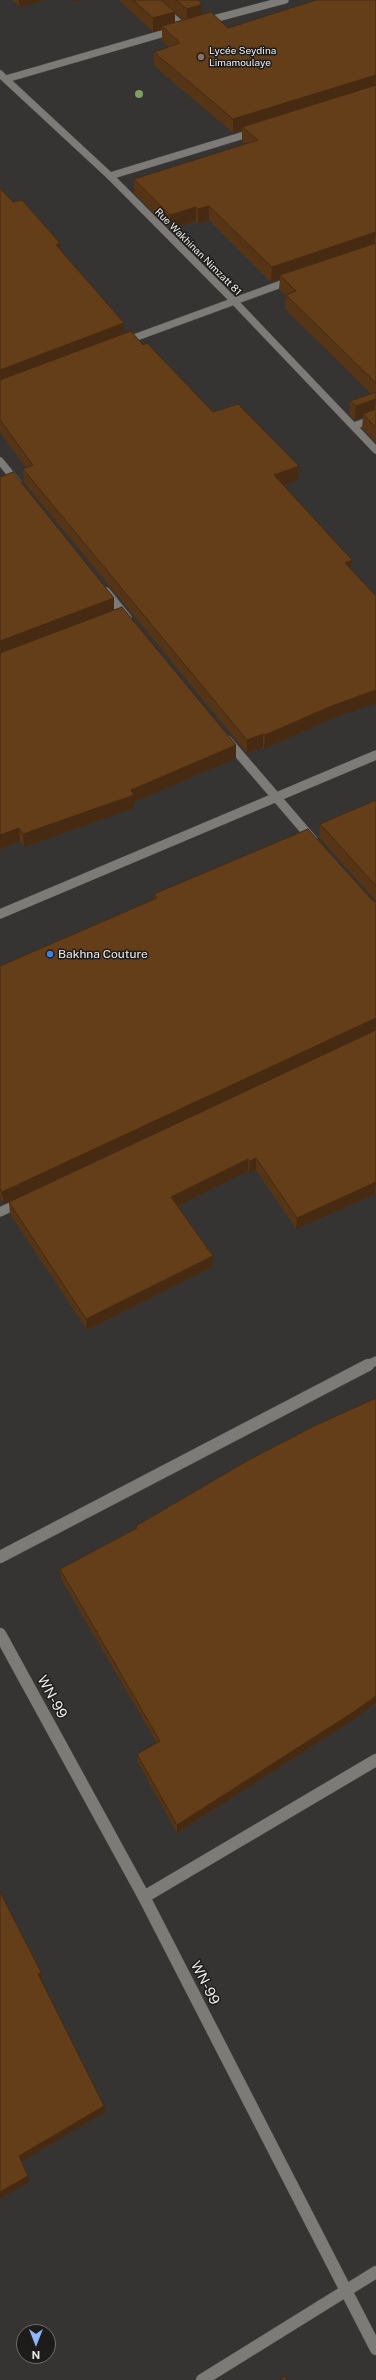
<!DOCTYPE html>
<html>
<head>
<meta charset="utf-8">
<style>
	body { margin:0 }
	#map { position:relative; width:376px; height:2380px; overflow:hidden; background:#363432; font-family:"Public Sans",sans-serif }
	canvas { display:block }
	.north { position:absolute; left:16px; top:2324px; width:40px; height:40px; box-sizing:border-box; background:#1d1c1b; border:1px solid #71706e; border-radius:50%; rotate:180deg; font-size:11px; font-weight:700; line-height:16px; text-align:center; color:#eeedeb }
	.north::after { content:''; display:block; margin:auto; width:14px; height:18px; background:#91b8fd; clip-path:polygon(50% 0,100% 100%,50% 72%,0 100%) }
</style>
</head>
<body>
<div id="map">
<canvas width="376" height="2380"></canvas>
<div class="north">N</div>
</div>
<script>
const ctx = document.querySelector('canvas').getContext('2d');
ctx.lineJoin = 'round';
const poly = rows => new Path2D(rows.map(r => 'M' + r).join(''));
function strokePath(path, color, width, dash) { ctx.strokeStyle = color; ctx.lineWidth = width; ctx.lineCap = dash ? 'butt' : 'round'; ctx.setLineDash(dash || []); ctx.stroke(path); }
function paint(path, color) { ctx.fillStyle = color; ctx.fill(path, 'evenodd'); }
function drawText(font, color, halo, rows, align = 'center') {
  ctx.font = font + ' "Public Sans",sans-serif'; ctx.lineWidth = 3; ctx.setLineDash([]); ctx.textBaseline = 'middle'; ctx.strokeStyle = halo; ctx.fillStyle = color; for (const [text, x, y, turn = 0] of rows) {
    ctx.save(); ctx.translate(x, y); ctx.rotate((+turn || 0) * Math.PI / 180); ctx.textAlign = isNaN(turn) ? turn : align; if (halo) ctx.strokeText(text, 0, 0); ctx.fillText(text, 0, 0); ctx.restore();
  }
}
const service = poly([
	[153,0,185,28],
	[206,21,285,0],
	[6,79,175,30]
]);
const minorFar2 = poly([
	[110,176,254,132],
	[123,342,292,280],
	[354,426,376,418],
	[0,461,18,483]
]);
const minorFar1 = poly([
	[106,592,127,618],
	[227,740,313,840],
	[0,1212,21,1202],
	[366,1366,376,1361]
]);
const minor = poly([
	[0,1557,368,1365],
	[0,1634,144,1897,376,2349],
	[144,1897,376,1760],
	[202,2380,376,2272]
]);
const tertiaryFar1 = poly([
	[0,74,110,176,233,300,376,450]
]);
const tertiary = poly([
	[0,914,376,755]
]);
strokePath(service, '#545250', 8);
strokePath(minorFar2, '#545250', 8);
strokePath(minorFar1, '#545250', 10);
strokePath(minor, '#545250', 13);
strokePath(tertiaryFar1, '#545250', 8);
strokePath(tertiary, '#545250', 10);
strokePath(service, '#7d7b78', 7);
strokePath(minorFar2, '#7d7b78', 7);
strokePath(minorFar1, '#7d7b78', 9);
strokePath(minor, '#7d7b78', 12);
strokePath(tertiaryFar1, '#7d7b78', 7);
strokePath(tertiary, '#7d7b78', 9);
ctx.fillStyle = '#809e60';
for (const [x, y] of [
	[139,94]
]) { ctx.beginPath(); ctx.arc(x, y, 4, 0, 2 * Math.PI); ctx.fill(); }
paint(poly([
	[13,0,45,0,20,7],
	[119,0,198,0,202,4,202,15,228,28,376,0,376,443,362,428,363,417,355,420,349,415,350,401,371,394,285,309,286,296,279,289,280,279,271,282,209,220,198,223,196,221,170,229,134,193,134,179,246,144,242,141,242,130,233,133,154,66,154,52,169,47,162,40,162,30,153,32],
	[175,13,184,20,175,22],
	[0,188,13,202,61,250,124,323,124,333,143,345,213,412,299,466,298,480,284,485,328,720,264,749,263,747,247,753,24,482,23,469,26,468,0,432],
	[0,477,114,598,114,610,236,758,134,802,134,808,24,847,20,841,0,849],
	[376,800,376,901,319,837,320,824],
	[308,829,4,1204,0,1198,0,966,154,899,154,894],
	[376,1030,376,1195,375,1194,296,1229,256,1170,249,1173,248,1171,177,1206,212,1267,87,1330,10,1214,9,1202],
	[376,1398,376,1703,353,1720,177,1833,138,1762,137,1754,157,1743,61,1579,60,1569,136,1529,136,1526]
]), '#563416');
paint(poly([
	[19,0,45,0,20,7],
	[73,0,81,0,73,2],
	[202,4,202,18,187,23,187,9],
	[175,12,175,26,162,26,162,30,153,32,153,18],
	[376,75,375,89,242,127,242,130,233,133,233,119],
	[209,206,209,220,198,223,198,209],
	[196,207,196,221,170,229,170,215],
	[376,232,374,246,280,275,280,279,271,282,272,267],
	[60,243,61,257,56,245],
	[124,323,124,336,0,384,0,370],
	[376,399,374,413,363,414,363,417,355,420,356,406],
	[299,466,298,480,274,488,274,475],
	[352,560,350,574,345,563],
	[114,598,114,611,0,655,0,641],
	[376,690,376,703,328,720,264,749,265,735,329,707],
	[263,734,263,747,247,753,247,740],
	[236,745,236,758,134,802,134,808,24,847,23,834,131,790],
	[19,828,20,841,0,849,0,835],
	[376,1018,376,1030,4,1204,2,1192],
	[256,1158,256,1170,249,1173,250,1161],
	[248,1159,248,1171,171,1209,171,1197],
	[376,1182,375,1194,296,1229,297,1218],
	[213,1256,212,1267,87,1330,86,1319],
	[376,1696,376,1703,353,1720,177,1833,177,1825],
	[41,1972,43,1979,39,1981,38,1974],
	[104,2106,105,2112,21,2162,19,2156],
	[28,2176,30,2181,0,2199,0,2192]
]), '#462b12');
const building = poly([
	[133,0,161,0,175,12,153,18,133,0],
	[176,0,198,0,202,4,187,9,176,0],
	[316,0,376,0,376,75,233,119,154,52,180,43,162,26,211,12,228,28,316,0],
	[376,85,376,232,272,267,209,206,198,209,196,207,170,215,134,179,258,140,242,127,376,85],
	[0,188,13,202,22,200,60,243,56,245,124,323,0,370,0,188],
	[376,243,376,383,286,295,296,291,280,275,376,243],
	[131,331,143,345,147,343,213,412,238,404,299,466,274,475,352,560,345,563,376,596,376,690,329,707,265,735,263,734,247,740,23,469,33,465,0,420,0,380,131,331],
	[376,392,376,399,356,406,350,401,376,392],
	[376,409,376,427,363,414,376,409],
	[13,472,114,598,0,641,0,477,13,472],
	[122,607,236,745,131,790,134,795,23,834,19,828,0,835,0,653,122,607],
	[376,800,376,886,320,824,376,800],
	[308,829,373,901,376,902,376,1018,2,1192,0,1188,0,966,157,898,154,894,308,829],
	[376,1030,376,1182,297,1218,256,1158,250,1161,248,1159,171,1197,213,1256,86,1319,9,1202,376,1030],
	[376,1398,376,1696,355,1711,177,1825,137,1754,160,1741,60,1569,137,1528,136,1526,245,1462,314,1426,376,1398],
	[0,1892,41,1972,38,1974,104,2106,19,2156,28,2176,0,2192,0,1892],
	[285,2376,287,2380,280,2380,285,2376]
]);
paint(building, '#643d19');
strokePath(building, '#462b12', 1);
for (const [x, y, r, color] of [
	[201,57,4,"#8d6e63"],
	[50,954,4,"#3f7fe0"]
]) { const dot = new Path2D(); dot.arc(x, y, r, 0, 2 * Math.PI); ctx.fillStyle = color; ctx.fill(dot); strokePath(dot, '#1d1c1b', 1.5); }
drawText('10px', '#eeedeb', '#1d1c1b', [
	["Lycée Seydina",209,51],
	["Limamoulaye",209,63]
], 'left');
drawText('10px', '#eeedeb', '#1d1c1b', [
	["Rue Wakhinan Nimzatt 81",198,252,45]
]);
drawText('12px', '#eeedeb', '#1d1c1b', [
	["Bakhna Couture",58,954]
], 'left');
drawText('14px', '#eeedeb', '#1d1c1b', [
	["WN-99",52,1697,61],
	["WN-99",205,1983,63]
]);
</script>
</body>
</html>
